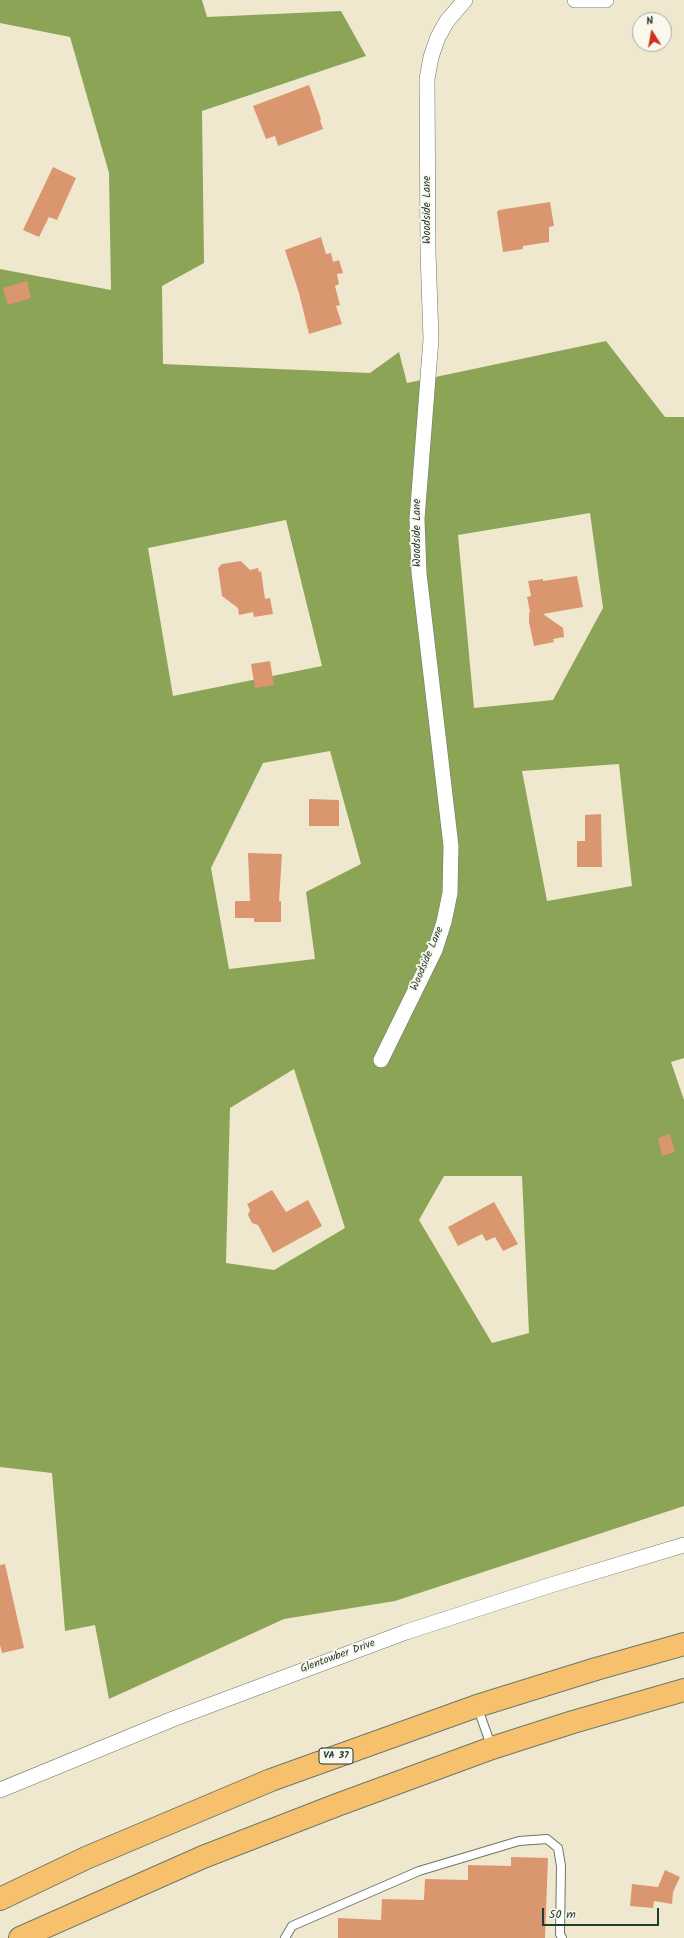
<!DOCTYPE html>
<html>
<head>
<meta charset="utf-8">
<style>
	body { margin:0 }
	#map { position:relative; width:684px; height:1938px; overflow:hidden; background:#f0e8ce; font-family:Kalam,sans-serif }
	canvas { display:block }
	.north { position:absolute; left:632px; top:12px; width:40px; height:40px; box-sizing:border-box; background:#fbf7ec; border:1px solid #a3ada2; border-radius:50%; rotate:349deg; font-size:11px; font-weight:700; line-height:16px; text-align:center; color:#1f3d34 }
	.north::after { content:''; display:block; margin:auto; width:14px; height:18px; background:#c8321e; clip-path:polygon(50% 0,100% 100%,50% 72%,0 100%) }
	.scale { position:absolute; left:542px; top:1908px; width:117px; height:18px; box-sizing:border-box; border:2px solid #1f3d34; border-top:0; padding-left:5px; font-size:12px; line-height:14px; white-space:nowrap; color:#1f3d34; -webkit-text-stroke:3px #fbf7ec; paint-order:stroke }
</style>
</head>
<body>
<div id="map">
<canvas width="684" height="1938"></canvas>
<div class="north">N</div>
<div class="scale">50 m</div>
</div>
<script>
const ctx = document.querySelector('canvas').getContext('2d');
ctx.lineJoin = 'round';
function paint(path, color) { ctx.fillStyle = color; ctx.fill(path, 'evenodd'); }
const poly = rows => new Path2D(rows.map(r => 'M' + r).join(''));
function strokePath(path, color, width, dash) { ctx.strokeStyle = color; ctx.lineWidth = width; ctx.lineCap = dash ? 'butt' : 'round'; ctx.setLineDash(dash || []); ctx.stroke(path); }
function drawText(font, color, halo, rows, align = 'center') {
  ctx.font = font + ' Kalam,sans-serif'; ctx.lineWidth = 3.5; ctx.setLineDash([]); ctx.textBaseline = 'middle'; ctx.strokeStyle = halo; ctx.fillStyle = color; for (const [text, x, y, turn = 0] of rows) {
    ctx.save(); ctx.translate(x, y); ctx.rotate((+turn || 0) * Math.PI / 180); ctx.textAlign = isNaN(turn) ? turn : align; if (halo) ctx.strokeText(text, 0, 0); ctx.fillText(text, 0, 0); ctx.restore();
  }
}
paint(poly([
	[0,0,202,0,207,17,341,11,366,56,202,111,204,263,162,286,163,364,370,373,399,352,407,383,606,341,665,417,684,417,684,1058,671,1062,684,1100,684,1506,395,1601,284,1619,109,1699,95,1625,65,1631,52,1473,0,1467,0,269,111,290,109,173,70,37,0,23],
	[590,513,603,608,553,700,474,708,458,535],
	[286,520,322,666,173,696,148,548],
	[330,751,361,864,306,892,315,959,229,969,211,868,263,763],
	[619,764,632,886,547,901,522,771],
	[294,1069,345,1228,274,1270,226,1263,230,1108],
	[444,1176,522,1176,529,1333,492,1343,419,1220]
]), '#8ca456');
paint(poly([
	[309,85,321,119,320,120,323,129,278,146,275,136,266,139,253,106],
	[53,167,76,178,57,220,49,217,39,237,23,230],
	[550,202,554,226,549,227,549,242,523,246,523,249,503,252,497,212,499,210],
	[321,237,326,254,331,253,333,262,339,260,343,273,337,274,339,284,335,286,340,305,336,306,342,324,309,334,299,293,285,250],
	[27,281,31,298,8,305,3,288],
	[241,561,250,570,258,568,259,572,261,571,265,599,270,598,273,614,254,617,253,612,239,615,238,608,222,596,218,568,222,564],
	[577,576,583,607,543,614,563,628,564,637,553,639,554,642,534,646,529,622,529,613,530,612,527,597,531,596,528,581,543,579,543,581],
	[270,661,274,685,255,688,251,664],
	[309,799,339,800,339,826,309,826],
	[601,814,602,867,577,867,577,841,585,841,585,815],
	[248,853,282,854,279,901,281,901,281,922,254,922,254,918,235,918,235,901,250,901],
	[670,1134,675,1152,662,1156,658,1138],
	[272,1190,286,1212,308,1200,322,1226,273,1253,258,1225,252,1223,248,1215,250,1210,247,1204],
	[494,1202,518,1244,503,1251,495,1237,486,1241,482,1234,458,1246,448,1227],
	[5,1564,24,1648,2,1653,0,1645,0,1565],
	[511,1857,548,1858,545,1938,338,1938,338,1918,381,1920,382,1899,424,1900,425,1879,468,1880,468,1865,511,1866],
	[665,1870,680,1877,673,1892,672,1904,654,1901,653,1908,630,1906,632,1884,658,1887]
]), '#da966f');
const lane = poly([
	[477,1706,492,1748],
	[285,1938,292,1926,419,1871,519,1841,547,1839,558,1848,561,1866,560,1934,562,1938]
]);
const street = poly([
	[575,0,606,0],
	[381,1060,435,950,444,922,450,893,451,846,419,573,417,519,431,339,428,252,427,79,431,57,438,37,447,21,465,0],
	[0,1790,173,1719,406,1632,551,1585,684,1545]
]);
const highway = poly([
	[0,1899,86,1858,271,1780,477,1706,596,1669,684,1644],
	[20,1938,203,1857,337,1805,492,1748,573,1722,684,1690]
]);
strokePath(lane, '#68796a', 10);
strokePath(street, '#68796a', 16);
strokePath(highway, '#68796a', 24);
strokePath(lane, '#fff', 8);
strokePath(street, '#fff', 15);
strokePath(highway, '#f7c06c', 22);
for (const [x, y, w] of [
	[336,1756,34]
]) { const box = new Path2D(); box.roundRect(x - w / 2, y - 8, w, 16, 3); ctx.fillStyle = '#fbf7ec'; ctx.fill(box); strokePath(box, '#1f3d34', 1); }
drawText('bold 10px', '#1f3d34', null, [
	["VA 37",336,1756]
]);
drawText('11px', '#1f3d34', '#fbf7ec', [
	["Woodside Lane",428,210,-90],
	["Woodside Lane",418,533,-90],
	["Woodside Lane",428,959,-67],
	["Glentowber Drive",338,1657,-20]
]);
</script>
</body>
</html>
